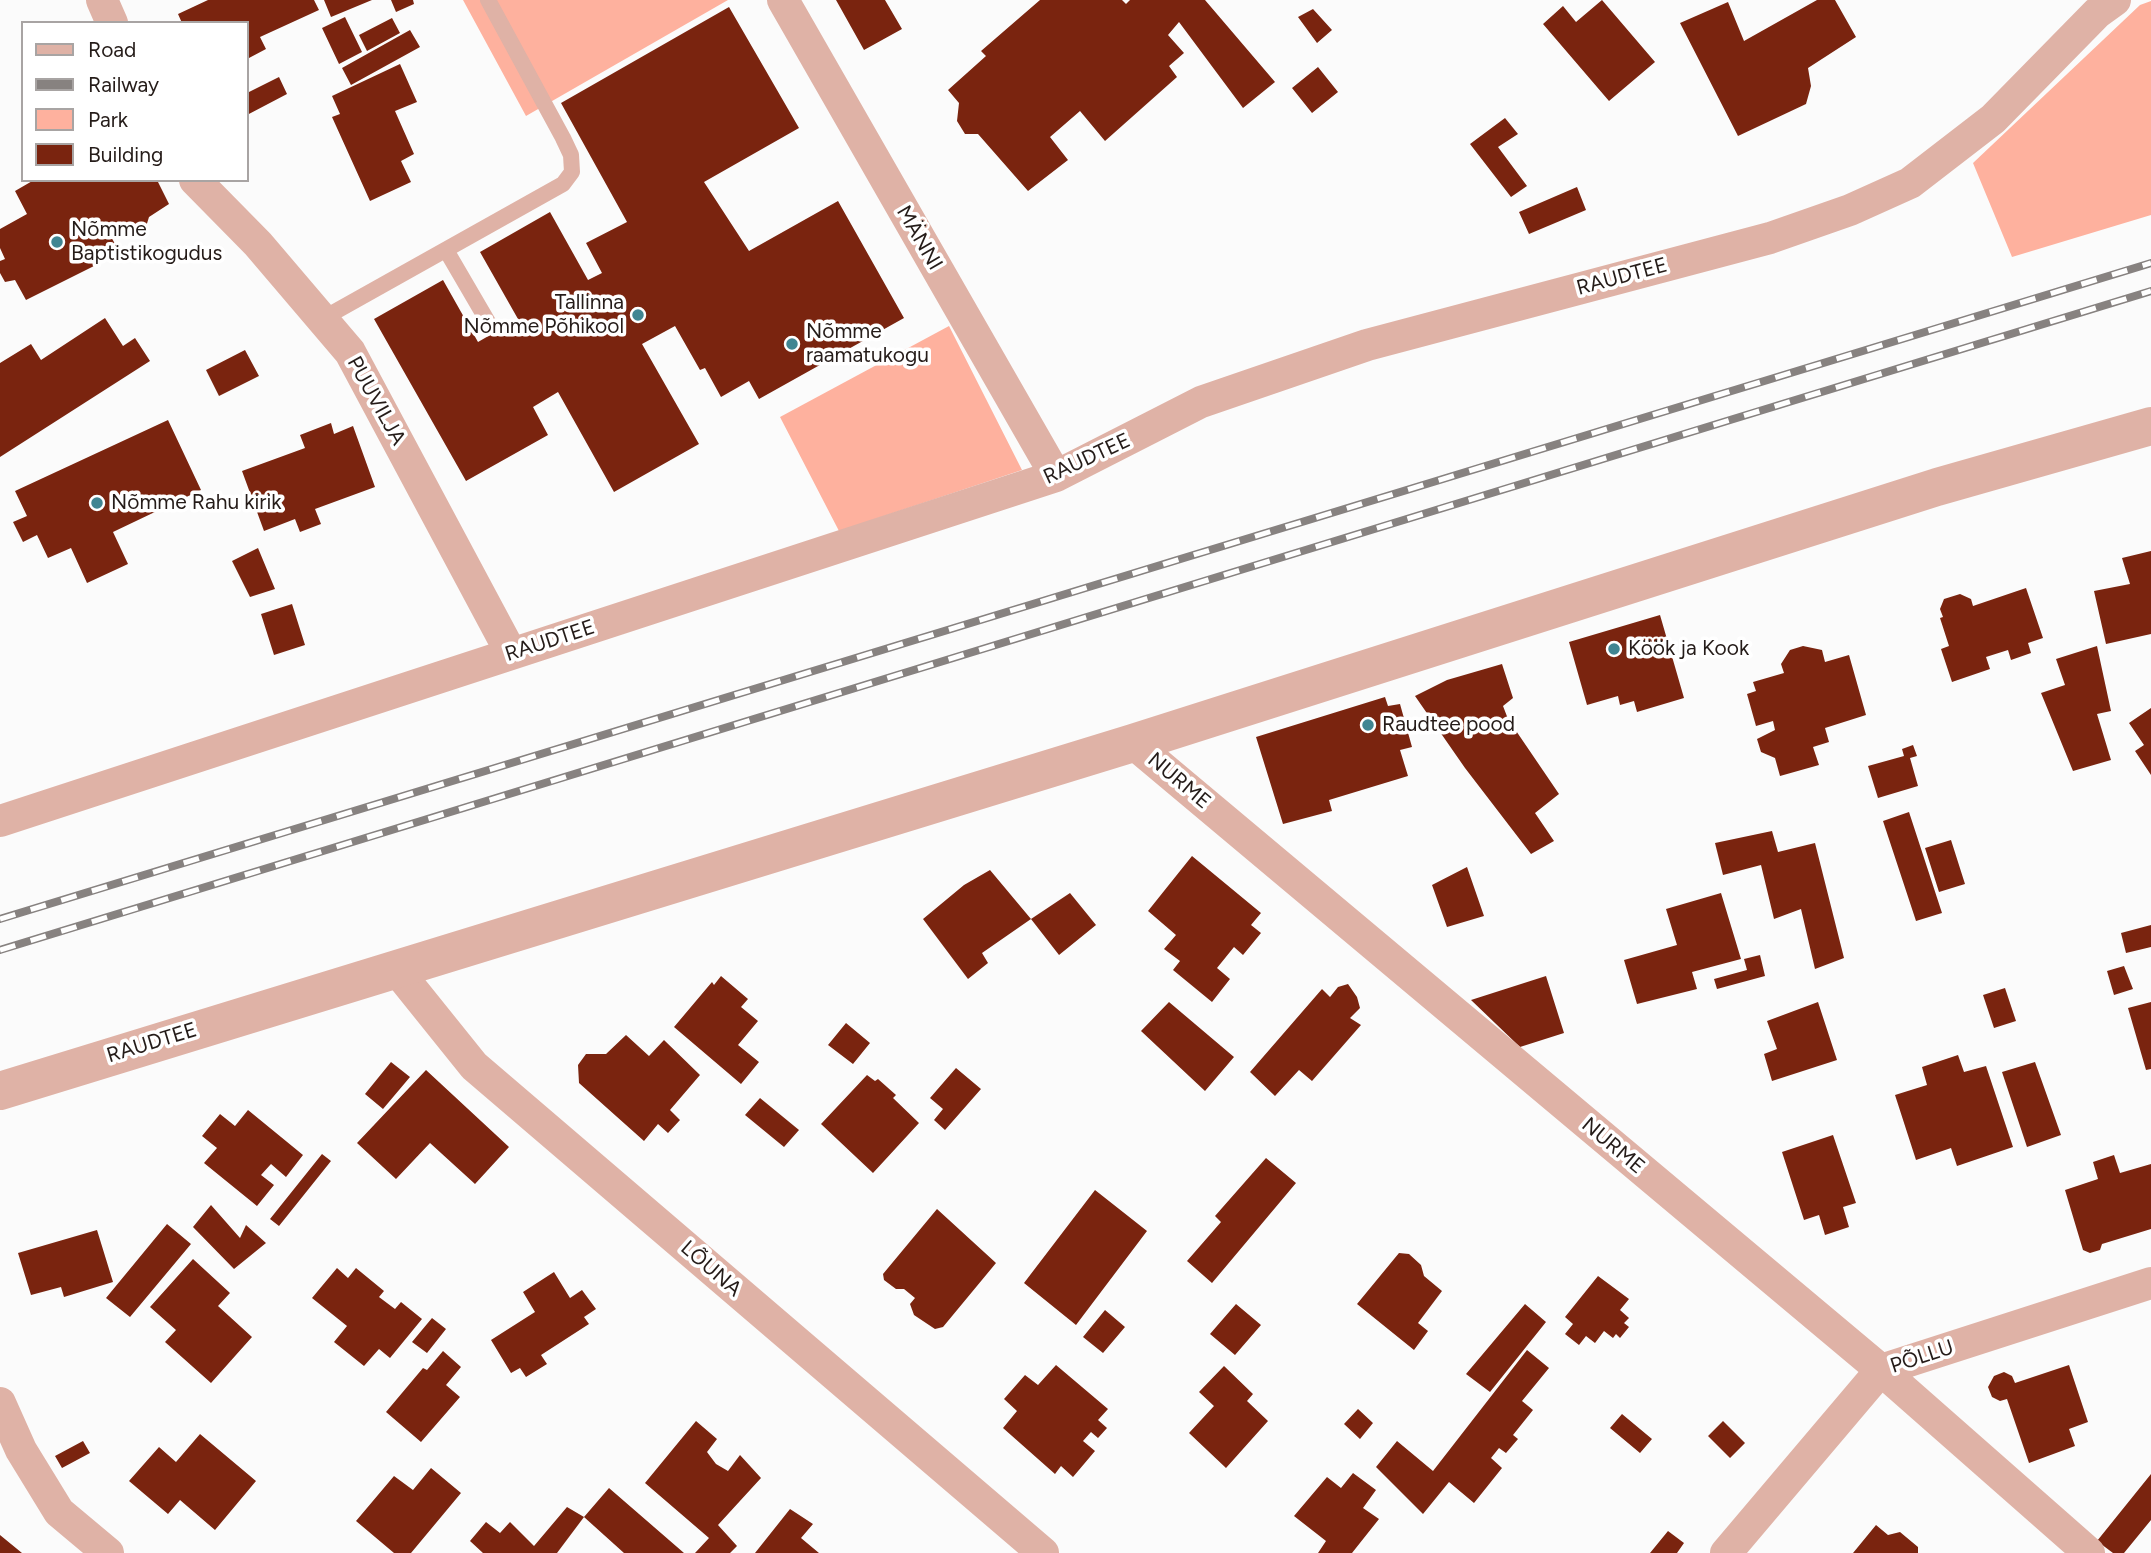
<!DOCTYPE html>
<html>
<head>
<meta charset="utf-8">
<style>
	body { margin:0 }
	#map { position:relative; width:2151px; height:1553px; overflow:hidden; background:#fbfbfb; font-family:Figtree,sans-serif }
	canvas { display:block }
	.legend { position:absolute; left:21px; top:21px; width:228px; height:161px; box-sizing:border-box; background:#fff; border:2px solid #a8a4a3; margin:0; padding:9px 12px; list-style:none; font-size:21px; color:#251c19 }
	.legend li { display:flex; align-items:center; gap:14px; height:35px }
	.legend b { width:35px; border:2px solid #a8a4a3 }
</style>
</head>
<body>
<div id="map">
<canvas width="2151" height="1553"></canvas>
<ul class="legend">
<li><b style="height:9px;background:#dfb2a6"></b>Road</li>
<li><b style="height:9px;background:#878280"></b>Railway</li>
<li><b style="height:19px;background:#feb19e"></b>Park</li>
<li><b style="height:19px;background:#7a240f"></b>Building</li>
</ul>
</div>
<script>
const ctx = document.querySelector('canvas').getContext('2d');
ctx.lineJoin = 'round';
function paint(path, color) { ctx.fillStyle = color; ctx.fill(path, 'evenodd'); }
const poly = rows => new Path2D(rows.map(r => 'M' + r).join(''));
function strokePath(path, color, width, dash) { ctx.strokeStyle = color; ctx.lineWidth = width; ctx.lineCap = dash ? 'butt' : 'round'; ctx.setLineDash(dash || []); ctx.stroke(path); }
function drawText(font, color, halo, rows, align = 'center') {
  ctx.font = font + ' Figtree,sans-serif'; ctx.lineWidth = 7; ctx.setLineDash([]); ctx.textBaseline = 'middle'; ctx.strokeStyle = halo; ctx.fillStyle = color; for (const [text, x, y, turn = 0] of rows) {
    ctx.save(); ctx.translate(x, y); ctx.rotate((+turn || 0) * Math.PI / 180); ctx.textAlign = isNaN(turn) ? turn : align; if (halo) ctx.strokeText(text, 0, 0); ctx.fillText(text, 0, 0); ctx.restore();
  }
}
paint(poly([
	[463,0,728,0,526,116],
	[2151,1,2151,215,2012,257,1973,163,2140,5],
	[949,326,1022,470,839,531,780,417]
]), '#feb19e');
paint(poly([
	[208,0,314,0,319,10,260,37,266,49,249,58,247,23,182,23,178,14],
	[324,0,372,0,331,17],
	[391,0,413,0,414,4,396,12],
	[836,0,885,0,902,29,864,50],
	[1040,0,1122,0,1126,4,1130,0,1205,0,1275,82,1243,108,1179,22,1168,35,1184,53,1169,66,1177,77,1105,141,1080,111,1050,137,1068,160,1028,191,978,134,965,134,957,121,959,103,948,90,986,56,981,51],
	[1602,0,1655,62,1609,101,1543,24,1563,6,1576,22],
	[1817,0,1835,0,1856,37,1808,68,1811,86,1806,104,1738,136,1680,23,1728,2,1744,41],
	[729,7,799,128,704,182,749,251,838,201,904,318,759,399,749,381,721,397,705,368,700,370,675,326,642,344,699,444,614,492,558,392,533,407,548,435,466,481,374,319,443,280,478,342,518,319,480,252,550,212,588,280,602,273,586,243,627,222,561,103],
	[1313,9,1332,30,1317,43,1298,17],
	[345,17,362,52,339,64,322,28],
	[392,18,400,33,367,51,359,35],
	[410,30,420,47,351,85,342,68],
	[400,64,417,102,395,111,414,154,401,161,411,182,370,201,332,117,340,114,332,96],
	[1318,67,1338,92,1312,113,1292,88],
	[279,77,287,94,247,115,247,93],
	[1505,118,1518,134,1498,147,1527,186,1511,197,1470,144],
	[34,180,157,180,169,204,149,217,145,230,132,235,119,227,109,233,120,253,26,300,15,280,5,282,0,273,0,261,5,259,0,248,0,229,27,214,15,191],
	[1577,187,1586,210,1529,234,1519,212],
	[105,318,123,346,135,338,150,361,0,457,0,363,31,344,41,360],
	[245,350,259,376,219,396,206,370],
	[168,420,201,490,113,532,128,564,87,583,71,548,48,558,37,535,23,542,13,522,27,516,15,491],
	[331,423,334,434,353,426,375,487,315,509,321,524,300,532,295,519,264,531,242,471,305,448,300,435],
	[258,548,275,589,250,597,232,561],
	[2151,551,2151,634,2106,644,2094,591,2130,584,2122,558],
	[2026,588,2043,638,2028,643,2031,653,2011,660,2008,650,1986,657,1990,669,1952,682,1941,649,1949,646,1940,618,1943,617,1940,609,1944,599,1960,594,1971,599,1973,606],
	[292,604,305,645,274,655,261,614],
	[1660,615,1684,698,1637,712,1634,701,1620,705,1618,696,1587,705,1569,642],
	[1803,646,1822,650,1825,662,1849,655,1866,715,1825,728,1829,742,1813,747,1819,765,1780,776,1775,758,1761,752,1757,739,1775,730,1773,721,1756,726,1747,694,1756,691,1753,682,1784,673,1781,664,1790,650],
	[2097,646,2111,711,2097,714,2111,760,2073,771,2041,693,2065,685,2056,659],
	[1502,664,1513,698,1503,706,1508,719,1559,794,1535,813,1554,841,1531,854,1465,768,1415,696,1447,680],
	[1385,697,1388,706,1400,704,1412,747,1400,750,1408,776,1329,800,1332,811,1283,824,1256,737],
	[2151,708,2151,775,2135,751,2144,745,2129,723],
	[1913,745,1917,756,1910,758,1918,786,1878,798,1868,766,1904,756,1902,749],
	[1909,812,1942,913,1916,921,1883,821],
	[1772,831,1778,852,1815,843,1844,958,1815,969,1801,909,1774,919,1761,865,1723,875,1715,843],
	[1951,840,1965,884,1939,892,1925,848],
	[1192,856,1261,913,1251,925,1261,933,1243,955,1234,947,1217,968,1230,979,1212,1002,1173,970,1180,961,1164,949,1176,935,1148,911],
	[1467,867,1484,916,1447,927,1432,885],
	[990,870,1031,919,982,953,988,963,968,979,923,919,964,885],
	[1070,893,1096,925,1059,955,1031,919],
	[1721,893,1741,959,1692,972,1697,989,1637,1004,1624,960,1677,945,1666,909],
	[2151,925,2151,947,2126,953,2121,933],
	[1760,955,1765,976,1717,989,1714,979,1747,970,1744,959],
	[2124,966,2133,989,2114,995,2107,971],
	[721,976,748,999,741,1007,758,1021,738,1045,759,1062,741,1084,674,1027,712,982,714,985],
	[1546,976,1564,1033,1520,1047,1471,1000],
	[1348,984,1357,997,1360,1008,1350,1018,1361,1025,1312,1081,1299,1070,1275,1096,1250,1072,1322,989,1330,997,1338,987],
	[2005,988,2016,1021,1994,1028,1983,995],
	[1169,1002,1234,1057,1205,1091,1141,1031],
	[1818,1002,1837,1060,1772,1081,1764,1054,1777,1049,1767,1021],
	[2151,1002,2151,1069,2146,1070,2128,1008],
	[846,1023,870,1043,853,1064,828,1045],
	[626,1035,649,1056,664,1040,700,1075,670,1110,680,1120,668,1133,658,1124,644,1141,579,1083,578,1065,586,1054,606,1054],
	[1958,1055,1964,1072,1986,1066,2013,1147,1957,1166,1951,1148,1916,1160,1895,1095,1927,1085,1922,1067],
	[391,1062,410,1077,383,1109,365,1094],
	[2035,1062,2061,1135,2027,1147,2002,1072],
	[956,1068,981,1089,945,1130,934,1120,943,1109,930,1098],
	[426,1070,509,1147,475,1184,430,1143,396,1179,357,1143],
	[867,1075,875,1081,878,1079,896,1095,893,1098,919,1123,873,1173,821,1124],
	[760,1098,799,1130,784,1147,745,1115],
	[248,1110,303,1155,286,1177,271,1164,261,1175,274,1185,257,1206,204,1163,217,1148,202,1136,220,1114,235,1126],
	[1833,1135,1856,1203,1843,1207,1849,1227,1825,1235,1819,1215,1804,1220,1782,1152],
	[322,1154,331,1161,279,1226,270,1219],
	[2114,1155,2120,1173,2151,1164,2151,1229,2102,1244,2100,1250,2090,1253,2083,1250,2065,1190,2098,1179,2093,1162],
	[1266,1158,1296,1183,1212,1283,1187,1261,1221,1222,1215,1216],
	[1095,1190,1147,1231,1076,1325,1024,1283],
	[211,1205,240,1238,246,1225,266,1243,234,1269,193,1227],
	[937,1209,996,1263,943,1327,935,1329,914,1315,910,1304,915,1298,904,1289,896,1289,884,1280,883,1274],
	[167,1224,191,1244,130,1317,106,1298],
	[97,1230,113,1282,64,1297,61,1287,31,1295,18,1253],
	[1399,1253,1409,1254,1421,1265,1424,1276,1442,1291,1418,1323,1428,1331,1414,1350,1357,1304],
	[193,1259,230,1293,218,1306,252,1337,211,1383,165,1342,176,1330,150,1307],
	[337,1268,348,1278,356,1268,384,1291,379,1297,395,1309,401,1302,422,1319,390,1358,379,1349,364,1366,334,1342,347,1326,312,1298],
	[554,1272,570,1298,582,1290,596,1309,584,1317,589,1324,541,1355,547,1364,526,1377,520,1368,511,1373,491,1340,535,1312,523,1292],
	[1598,1276,1629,1299,1620,1310,1629,1318,1624,1323,1629,1327,1620,1338,1616,1334,1613,1338,1604,1331,1595,1343,1586,1336,1579,1345,1565,1334,1573,1324,1565,1317],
	[1236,1304,1261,1325,1235,1355,1210,1334],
	[1525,1304,1546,1322,1490,1392,1466,1374],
	[1105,1310,1125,1327,1103,1353,1083,1337],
	[432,1318,446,1329,427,1353,412,1342],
	[1527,1350,1549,1368,1522,1401,1533,1410,1513,1435,1518,1439,1506,1453,1499,1448,1491,1458,1502,1468,1474,1503,1449,1482,1423,1514,1376,1467,1397,1441,1433,1471],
	[443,1351,461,1367,446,1385,460,1397,421,1442,386,1412,423,1368,427,1370],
	[1056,1365,1108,1409,1098,1420,1107,1428,1098,1438,1091,1432,1083,1441,1095,1451,1073,1477,1061,1466,1055,1474,1003,1428,1017,1411,1004,1399,1025,1375,1038,1385],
	[2069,1365,2088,1422,2069,1429,2075,1446,2029,1463,2007,1399,2000,1401,1992,1397,1988,1387,1994,1376,2004,1372,2012,1376,2015,1383],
	[1224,1366,1253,1394,1247,1401,1268,1421,1226,1468,1189,1433,1214,1406,1199,1392],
	[1358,1409,1373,1423,1360,1439,1344,1424],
	[1622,1414,1652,1439,1640,1453,1610,1428],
	[696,1421,717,1439,707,1452,716,1464,728,1471,740,1455,761,1478,718,1525,737,1546,730,1553,695,1553,709,1538,645,1483],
	[1723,1421,1745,1443,1730,1458,1708,1436],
	[200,1434,256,1481,215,1530,180,1500,168,1514,129,1481,159,1447,176,1462],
	[83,1441,90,1453,62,1468,55,1456],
	[431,1468,461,1493,411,1553,394,1553,356,1521,394,1476,413,1490],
	[1353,1473,1376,1490,1363,1508,1379,1519,1352,1553,1318,1553,1326,1541,1294,1516,1327,1477,1341,1488],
	[2151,1474,2151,1520,2124,1553,2113,1553,2097,1541],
	[609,1488,684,1553,624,1553,584,1517],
	[567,1507,584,1517,557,1553,483,1553,470,1541,486,1522,500,1533,510,1522,534,1546],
	[790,1509,813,1524,801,1538,819,1553,755,1553],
	[1876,1525,1888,1535,1900,1532,1918,1547,1918,1553,1853,1553],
	[1668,1531,1684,1543,1677,1553,1650,1553],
	[0,1535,22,1553,0,1553]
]), '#7a240f');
strokePath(poly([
	[446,250,488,322],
	[322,319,563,184,572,172,571,155,563,138,488,0]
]), '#dfb2a6', 16);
strokePath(poly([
	[102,0,112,23],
	[783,0,1056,476],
	[195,180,258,244,350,352,511,653],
	[1133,743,1881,1370,2089,1553],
	[0,821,1056,476,1201,402,1367,345,1770,238,1850,210,1910,183,1993,119,2097,13,2115,0],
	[396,969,474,1066,1043,1553],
	[0,1403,21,1450,59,1512,108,1553],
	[1726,1553,1881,1370,2151,1283]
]), '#dfb2a6', 32);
strokePath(poly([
	[0,1091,1133,743,1937,487,2151,426]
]), '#dfb2a6', 38);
const rail = poly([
	[0,919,2151,263],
	[0,950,2151,291]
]);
strokePath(rail, '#878280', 8);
strokePath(rail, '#fff', 5, [16]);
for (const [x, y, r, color] of [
	[57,242,7,"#408592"],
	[638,315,7,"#408592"],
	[792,344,7,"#408592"],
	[97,503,7,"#408592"],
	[1614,649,7,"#408592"],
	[1368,725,7,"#408592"]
]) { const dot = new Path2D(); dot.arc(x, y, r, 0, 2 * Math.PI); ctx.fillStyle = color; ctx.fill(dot); strokePath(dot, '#fff', 2.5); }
drawText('21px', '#251c19', '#fff', [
	["Nõmme",71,230],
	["Baptistikogudus",71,254],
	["Tallinna",624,303,"right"],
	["Nõmme Põhikool",624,327,"right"],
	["Nõmme",806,332],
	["raamatukogu",806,356],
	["Nõmme Rahu kirik",111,503],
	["Köök ja Kook",1628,649],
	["Raudtee pood",1382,725]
], 'left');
drawText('21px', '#251c19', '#fff', [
	["MÄNNI",919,238,60],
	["RAUDTEE",1622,277,-15],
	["PUUVILJA",376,401,61],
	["RAUDTEE",1087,459,-25],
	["RAUDTEE",550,641,-18],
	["NURME",1179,781,40],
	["RAUDTEE",152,1043,-17],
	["NURME",1613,1146,40],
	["LÕUNA",711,1269,41],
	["PÕLLU",1922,1357,-18]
]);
</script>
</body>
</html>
